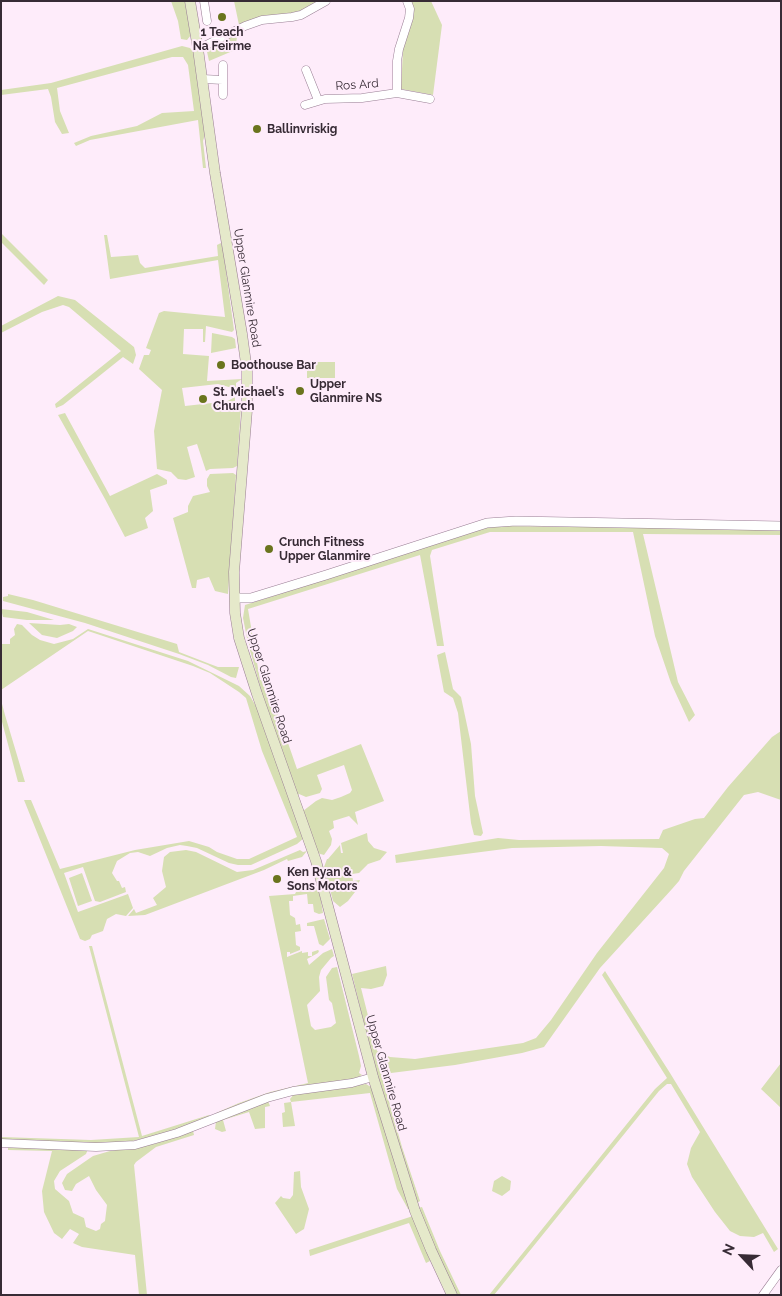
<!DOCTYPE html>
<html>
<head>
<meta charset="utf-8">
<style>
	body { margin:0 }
	#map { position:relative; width:782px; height:1296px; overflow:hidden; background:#feecfa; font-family:Raleway,sans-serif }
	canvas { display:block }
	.frame { position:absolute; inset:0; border:2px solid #372b35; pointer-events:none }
	.north { position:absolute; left:717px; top:1231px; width:50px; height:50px; -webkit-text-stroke:4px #feecfa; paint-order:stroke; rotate:295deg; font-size:14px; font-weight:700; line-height:20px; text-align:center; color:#372b35 }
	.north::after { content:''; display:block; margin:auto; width:18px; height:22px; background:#372b35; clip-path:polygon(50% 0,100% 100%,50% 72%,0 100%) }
</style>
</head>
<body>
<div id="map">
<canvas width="782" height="1296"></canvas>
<div class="frame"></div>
<div class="north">N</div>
</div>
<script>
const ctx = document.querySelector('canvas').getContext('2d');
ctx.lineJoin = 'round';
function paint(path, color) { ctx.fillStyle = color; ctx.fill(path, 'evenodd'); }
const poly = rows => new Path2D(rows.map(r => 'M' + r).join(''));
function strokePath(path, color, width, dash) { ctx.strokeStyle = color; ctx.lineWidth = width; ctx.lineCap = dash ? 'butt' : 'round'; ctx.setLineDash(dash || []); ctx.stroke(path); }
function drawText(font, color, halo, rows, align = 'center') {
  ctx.font = font + ' Raleway,sans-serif'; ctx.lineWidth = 4; ctx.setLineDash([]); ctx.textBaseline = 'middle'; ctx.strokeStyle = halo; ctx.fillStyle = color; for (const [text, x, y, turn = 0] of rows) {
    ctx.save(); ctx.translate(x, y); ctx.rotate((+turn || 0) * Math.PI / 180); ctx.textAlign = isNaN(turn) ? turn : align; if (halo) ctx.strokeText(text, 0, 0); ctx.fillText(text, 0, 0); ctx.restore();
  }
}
paint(poly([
	[171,1,185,1,191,35,187,40,181,39,178,21],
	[234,1,322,1,304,11,290,15,274,15,257,18,239,25],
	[410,1,431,1,442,25,433,95,401,89,403,49,413,19,413,5],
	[238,31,235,50,209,61,206,47],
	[182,46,190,48,194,53,205,135,203,141,206,168,203,168,198,120,90,140,76,146,74,143,91,136,137,126,162,113,194,111,188,65,183,57,172,57,57,88,60,111,69,133,62,134,55,122,51,97,48,89,1,95,1,90,51,83],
	[1,233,48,280,44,285,1,242],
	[104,235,107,235,111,257,138,255,140,263,145,268,218,256,217,245,221,243,223,249,234,330,232,332,206,326,205,342,203,342,203,329,184,329,183,354,209,356,207,381,242,379,236,383,236,389,218,384,182,388,185,406,221,402,222,403,224,403,235,397,235,403,241,407,237,466,233,468,210,469,206,471,197,444,187,447,195,477,186,480,178,479,171,472,157,469,154,431,162,390,139,369,144,355,149,355,151,350,146,348,159,313,164,311,225,317,218,260,110,279],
	[58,296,75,300,134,347,136,355,133,364,123,357,63,405,56,408,55,404,121,351,69,307,63,305,42,312,1,333,1,326],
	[212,333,232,337,235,339,236,348,211,353],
	[307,362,335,362,335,378,307,378],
	[65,413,110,496,157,474,167,480,167,484,150,490,153,511,145,518,148,528,125,537,105,499,58,415],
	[233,473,236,475,228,594,215,591,209,577,197,580,196,588,192,588,173,518,188,512,188,506,193,496,210,492,207,486,207,479,210,474],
	[502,526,781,529,781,535,643,534,678,682,695,715,689,722,671,683,655,636,633,532,490,532,432,550,430,556,444,646,437,646,420,555,248,609,260,680,264,680,269,688,297,769,361,744,384,801,355,812,358,825,349,816,333,821,334,828,329,831,332,839,331,845,324,855,317,853,303,811,316,801,322,798,332,800,341,797,350,793,352,790,344,765,317,775,322,789,320,793,306,797,299,794,297,796,260,690,261,689,249,647,249,643,248,643,243,618,245,605,488,527],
	[8,594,33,600,177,644,179,652,210,664,218,667,239,667,236,678,231,677,208,665,179,654,85,623,3,601,3,597,8,596],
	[1,609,27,612,54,620,27,620,3,617],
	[29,623,60,625,69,624,77,627,73,631,57,638,42,635],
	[17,624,22,625,32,635,40,640,54,644,73,639,88,629,188,661,239,686,250,696,257,708,304,838,297,844,251,865,238,865,229,863,197,848,187,846,180,845,167,848,150,856,138,852,130,853,117,861,112,873,117,881,119,881,122,888,125,887,126,892,100,902,95,901,83,867,64,873,78,912,128,894,133,908,126,916,116,914,107,919,103,931,92,935,90,939,85,941,80,939,24,800,31,800,60,869,135,850,189,841,209,847,217,852,237,859,249,859,297,837,262,751,246,698,239,692,210,673,193,666,88,631,1,690,1,644,10,644,10,639,15,635,14,629],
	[445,652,453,689,461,697,471,744,475,796,483,833,481,836,474,835,471,823,458,713,453,698,444,692,437,655],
	[1,700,5,715,25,782,18,782,1,718],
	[781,731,781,800,758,792,744,795,684,871,679,881,672,889,600,968,544,1047,522,1053,455,1065,391,1073,384,1075,383,1080,402,1147,420,1201,417,1203,377,1076,352,974,386,966,387,975,383,986,371,989,361,988,377,1051,390,1057,415,1059,523,1043,536,1038,551,1020,597,953,664,868,669,854,662,848,601,846,512,848,396,863,395,855,498,838,519,840,659,839,663,830,695,819,704,818,728,787,772,737],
	[367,833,368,841,374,848,387,852,380,860,368,864,359,873,352,874,353,881,360,880,355,892,348,901,340,907,333,901,324,867,327,859,328,859,340,845,341,853,343,853,341,843],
	[186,850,196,852,237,872,253,870,300,850,303,852,307,851,302,857,288,861,287,859,264,870,145,915,128,916,134,909,136,913,157,905,153,898,166,887,162,871,164,857,170,852],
	[82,873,92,901,78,906,69,878],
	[319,889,323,913,319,914,314,912,313,904,308,904,307,894,293,896,293,901,289,901,290,915,295,918,296,925,300,924,301,931,295,932,296,945,300,947,300,950,290,954,290,952,287,952,287,957,302,951,302,953,308,952,308,956,312,956,312,952,318,950,319,951,318,953,307,959,309,965,323,953,332,949,334,956,331,958,321,970,319,977,320,991,307,1005,311,1026,315,1030,331,1027,336,1023,332,1003,329,1000,326,977,332,968,337,967,359,1056,361,1066,359,1073,362,1075,355,1079,216,1115,216,1113,239,1103,270,1092,308,1083,269,896,295,894,296,892],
	[324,919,330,939,323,946,319,944,314,926,307,926,307,923],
	[89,946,92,946,142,1136,209,1115,210,1117,159,1135,119,1144,1,1141,1,1137,91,1140,139,1137],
	[605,971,670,1073,778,1249,774,1252,763,1233,754,1237,740,1236,730,1231,715,1212,692,1177,687,1164,691,1148,700,1132,671,1084,667,1084,659,1091,494,1295,489,1295,655,1089,667,1078,602,975],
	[781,1063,781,1108,761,1089],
	[366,1084,371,1087,410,1209,408,1209,397,1189,370,1093,291,1102,295,1126,283,1127,282,1113,285,1112,284,1103,291,1102,290,1099,294,1094],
	[268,1101,270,1106,265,1107,265,1128,255,1129,249,1112,223,1120,226,1131,222,1132,215,1129,216,1121],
	[193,1131,194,1135,156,1147,136,1162,134,1165,147,1295,139,1295,135,1255,82,1247,73,1243,79,1234,70,1229,62,1239,54,1233,44,1212,42,1191,52,1151,8,1150,8,1146,88,1149,86,1154,60,1171,54,1181,55,1189,69,1201,73,1213,84,1218,86,1227,96,1231,100,1229,101,1224,105,1221,107,1205,96,1190,89,1176,76,1184,72,1191,65,1190,62,1183,67,1174,93,1156,110,1151,154,1144],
	[300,1171,301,1187,309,1209,304,1229,296,1234,275,1203,281,1196,283,1198,290,1199,293,1195,294,1172],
	[502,1176,511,1181,510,1190,502,1196,492,1191,494,1181],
	[422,1207,440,1251,461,1295,457,1295,438,1257,418,1208],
	[413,1216,430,1261,426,1263,409,1223,310,1256,309,1250]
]), '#d7dfb3');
const minor = poly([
	[204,1,207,21],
	[198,49,245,26,262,20,292,17,301,15,326,1],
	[306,70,318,100],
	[203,79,223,80],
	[397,93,397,61,399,49,409,18,410,9,407,1],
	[223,95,223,65],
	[305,105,325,99,362,98,397,93,430,99],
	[1,1143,96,1147,135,1145,177,1133,267,1098,293,1091,352,1083,373,1077],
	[763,1295,781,1270]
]);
const tertiary = poly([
	[235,598,251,598,326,575,487,523,516,521,781,526]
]);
const secondary = poly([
	[190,1,198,49,215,173,242,334,247,371,247,410,234,572,235,613,239,638,257,694,316,861,373,1077,415,1211,431,1250,452,1295]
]);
strokePath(minor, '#997e94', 9);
strokePath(tertiary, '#997e94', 10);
strokePath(secondary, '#997e94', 11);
strokePath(minor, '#fff', 8);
strokePath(tertiary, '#fff', 9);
strokePath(secondary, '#e5e9ca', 10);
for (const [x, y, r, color] of [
	[222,17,5,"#6a741d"],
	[257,129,5,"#6a741d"],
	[221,365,5,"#6a741d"],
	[300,391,5,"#6a741d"],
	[203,399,5,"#6a741d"],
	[269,549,5,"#6a741d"],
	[277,879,5,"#6a741d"]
]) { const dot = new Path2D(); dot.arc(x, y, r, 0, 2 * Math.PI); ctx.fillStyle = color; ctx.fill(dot); strokePath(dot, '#feecfa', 2); }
drawText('bold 12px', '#372b35', '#feecfa', [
	["1 Teach",222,32,"center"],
	["Na Feirme",222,46,"center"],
	["Ballinvriskig",267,129],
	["Boothouse Bar",231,365],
	["Upper",310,384],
	["Glanmire NS",310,398],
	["St. Michael's",213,392],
	["Church",213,406],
	["Crunch Fitness",279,542],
	["Upper Glanmire",279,556],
	["Ken Ryan &",287,872],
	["Sons Motors",287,886]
], 'left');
drawText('12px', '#372b35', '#feecfa', [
	["Ros Ard",357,85,-4],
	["Upper Glanmire Road",247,288,81],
	["Upper Glanmire Road",269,686,72],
	["Upper Glanmire Road",386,1073,74]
]);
</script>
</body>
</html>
